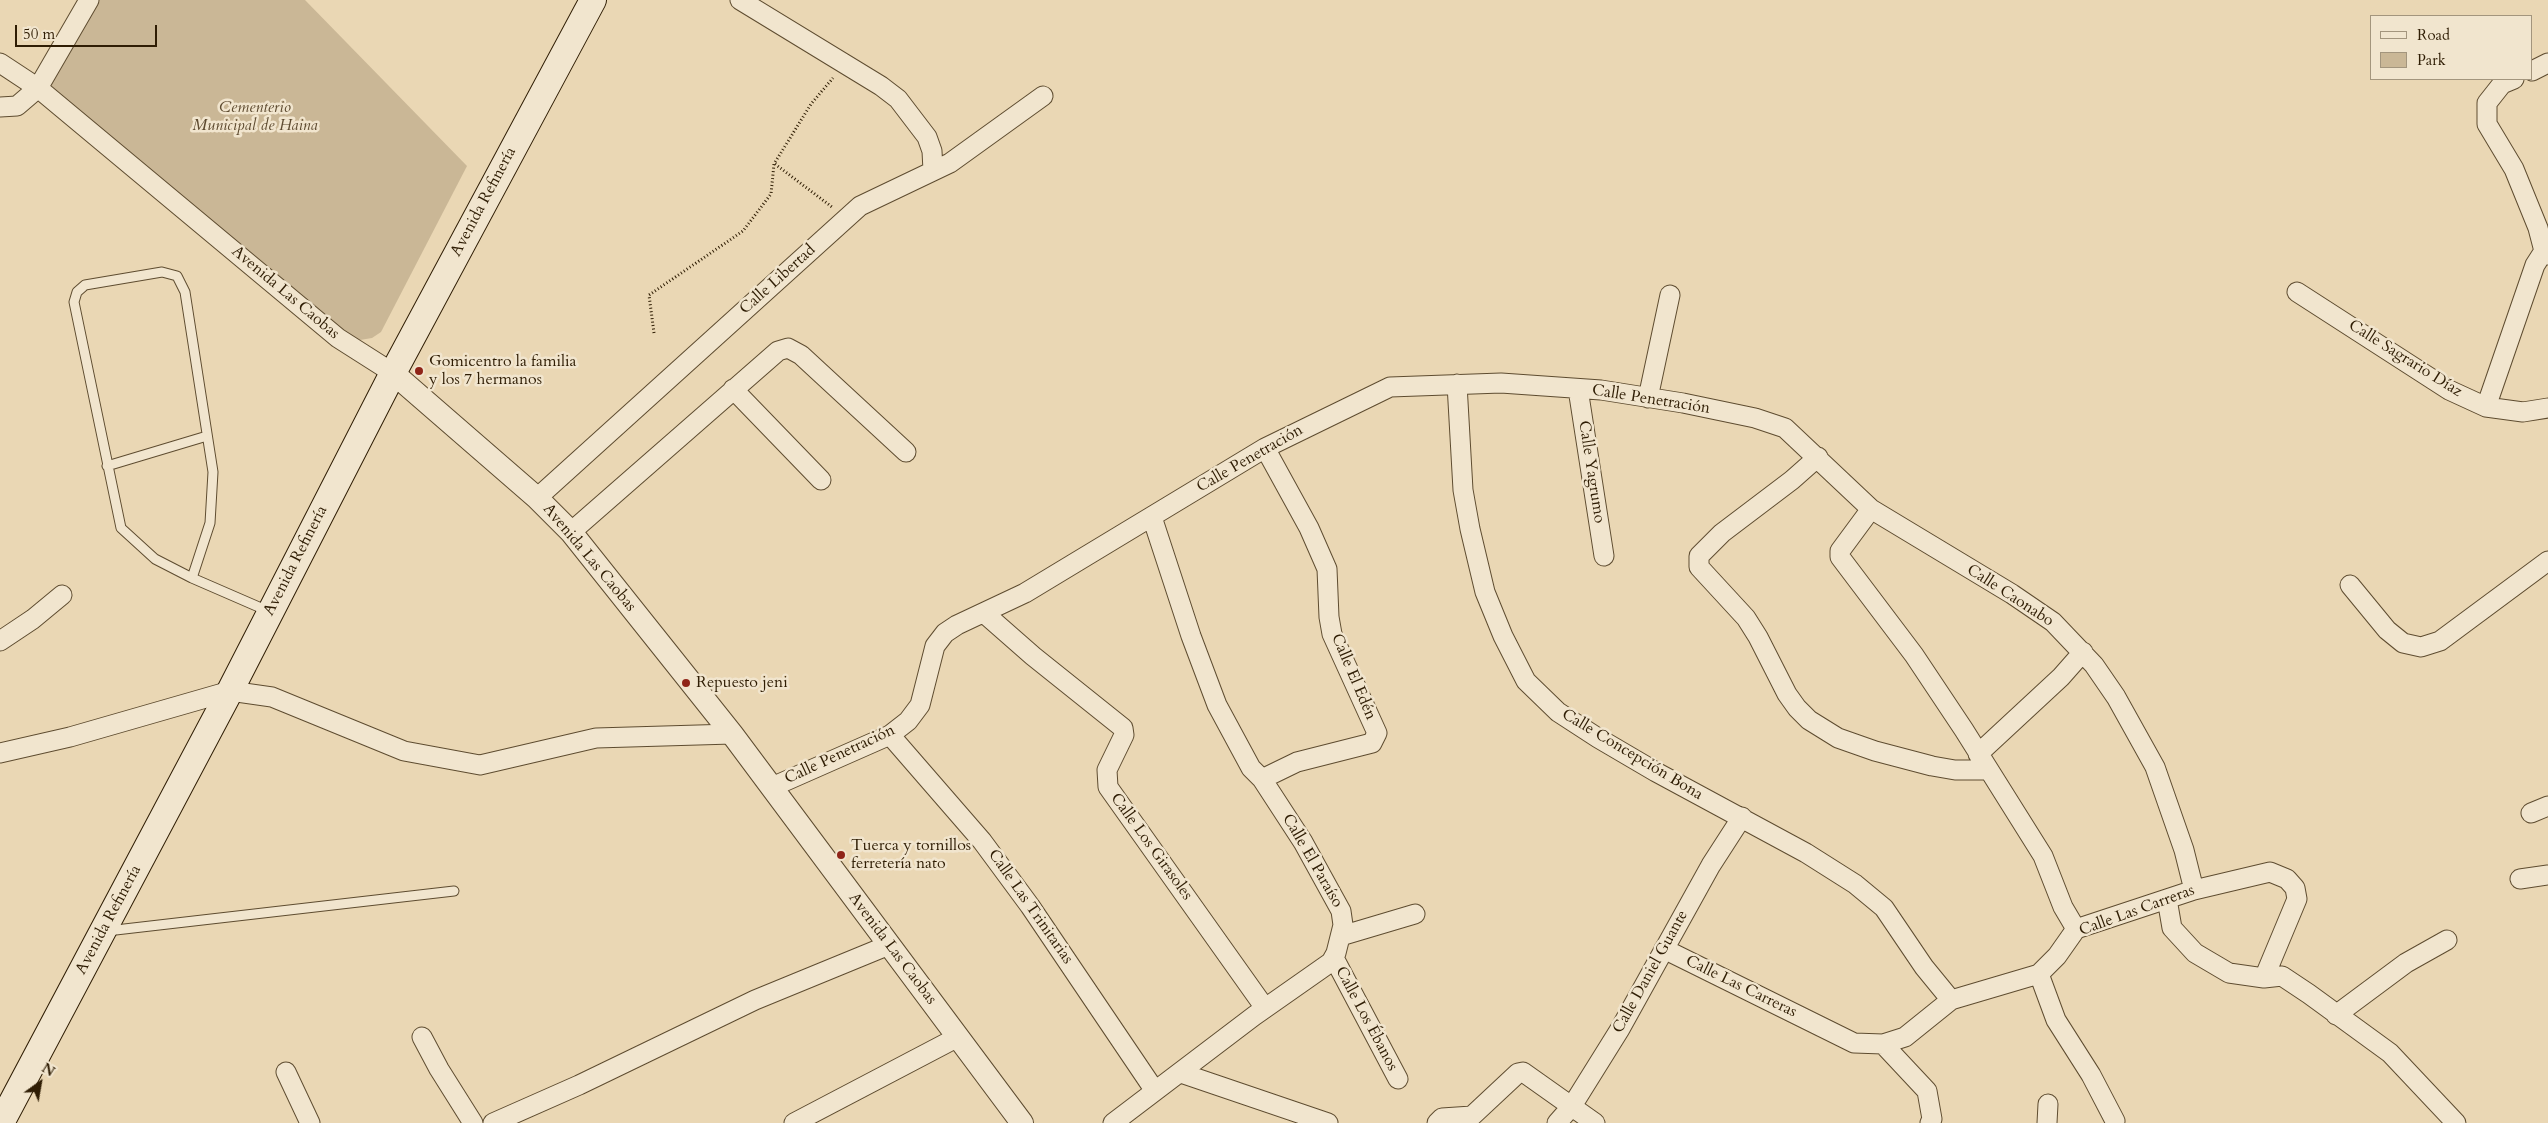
<!DOCTYPE html>
<html>
<head>
<meta charset="utf-8">
<style>
	body { margin:0 }
	#map { position:relative; width:2548px; height:1123px; overflow:hidden; background:#ead7b4; font-family:Cardo,serif }
	canvas { display:block }
	.legend { position:absolute; left:2370px; top:15px; width:162px; height:65px; box-sizing:border-box; background:#f1e5ce; border:1px solid #a3957d; margin:0; padding:6px 9px; list-style:none; font-size:15px; color:#2f1d04 }
	.legend li { display:flex; align-items:center; gap:10px; height:25px }
	.legend b { width:25px; border:1px solid #a3957d }
	.north { position:absolute; left:15px; top:1058px; width:50px; height:50px; -webkit-text-stroke:4px #f1e5ce; paint-order:stroke; rotate:32deg; font-size:14px; font-weight:700; line-height:20px; text-align:center; color:#2f1d04 }
	.north::after { content:''; display:block; margin:auto; width:18px; height:22px; background:#2f1d04; clip-path:polygon(50% 0,100% 100%,50% 72%,0 100%) }
	.scale { position:absolute; left:15px; top:25px; width:142px; height:22px; box-sizing:border-box; border:2px solid #2f1d04; border-top:0; padding-left:6px; font-size:15px; line-height:18px; white-space:nowrap; color:#2f1d04; -webkit-text-stroke:4px #f1e5ce; paint-order:stroke }
</style>
</head>
<body>
<div id="map">
<canvas width="2548" height="1123"></canvas>
<ul class="legend">
<li><b style="height:6px;background:#f1e5ce"></b>Road</li>
<li><b style="height:14px;background:#cab796"></b>Park</li>
</ul>
<div class="north">N</div>
<div class="scale">50 m</div>
</div>
<script>
const ctx = document.querySelector('canvas').getContext('2d');
ctx.lineJoin = 'round';
function paint(path, color) { ctx.fillStyle = color; ctx.fill(path, 'evenodd'); }
const poly = rows => new Path2D(rows.map(r => 'M' + r).join(''));
function strokePath(path, color, width, dash) { ctx.strokeStyle = color; ctx.lineWidth = width; ctx.lineCap = dash ? 'butt' : 'round'; ctx.setLineDash(dash || []); ctx.stroke(path); }
function drawText(font, color, halo, rows, align = 'center') {
  ctx.font = font + ' Cardo,serif'; ctx.lineWidth = 5; ctx.setLineDash([]); ctx.textBaseline = 'middle'; ctx.strokeStyle = halo; ctx.fillStyle = color; for (const [text, x, y, turn = 0] of rows) {
    ctx.save(); ctx.translate(x, y); ctx.rotate((+turn || 0) * Math.PI / 180); ctx.textAlign = isNaN(turn) ? turn : align; if (halo) ctx.strokeText(text, 0, 0); ctx.fillText(text, 0, 0); ctx.restore();
  }
}
paint(poly([
	[89,0,305,0,467,166,381,332,372,338,354,341,38,88]
]), '#cab796');
const service = poly([
	[107,466,207,436],
	[192,578,210,523,213,472,185,292,177,276,162,272,85,285,77,292,74,302,121,528,155,559,192,578,268,611],
	[107,931,454,891]
]);
const minor = poly([
	[740,0,881,86,898,99,927,137,932,151,933,171],
	[0,63,38,88,338,338,393,373],
	[2532,71,2548,63],
	[2514,79,2502,84,2487,103,2487,124,2514,169,2538,228,2544,251,2548,255],
	[0,107,17,106,38,88,89,0],
	[2297,292,2449,390,2486,407,2523,412,2548,408],
	[1457,384,1463,490,1470,529,1485,592,1503,636,1526,681,1558,712,1598,738,1656,772,1806,853,1855,884,1884,908,1924,967,1951,1000],
	[733,389,821,480],
	[1578,389,1604,556],
	[1648,398,1670,295],
	[2486,407,2535,265,2544,251],
	[1818,457,1792,480,1722,533,1699,556,1699,567,1746,618,1758,637,1787,694,1797,708,1809,720,1838,738,1875,751,1932,766,1955,770,1988,770],
	[537,498,860,206,950,163,1043,96],
	[1871,509,1840,551,1840,557,1914,655,1964,730,2043,856,2063,907,2076,929],
	[571,532,778,351,788,348,801,355,906,452],
	[2350,585,2387,630,2403,643,2421,647,2440,641,2548,561],
	[984,613,1033,656,1123,728,1124,735,1107,770,1108,787,1265,1008],
	[0,641,33,619,62,595],
	[890,735,982,841,1030,906,1155,1091],
	[0,753,70,737,230,691,272,697,404,751,480,765,596,738,732,734],
	[1978,754,2061,677,2083,652],
	[1262,779,1297,762,1372,743,1377,733,1332,634,1329,617,1327,569,1309,528,1265,448],
	[772,787,890,735,908,721,920,705,935,646,945,633,957,625,1025,593,1265,448,1390,387,1501,383,1601,390,1683,403,1755,418,1785,428,1871,509,2012,594,2053,622,2094,665,2116,697,2155,767,2184,850,2194,890],
	[2531,813,2548,806],
	[2520,879,2548,875],
	[2167,899,2172,928,2195,953,2229,973,2264,978,2282,976,2309,994,2390,1053,2456,1123],
	[1341,936,1415,914],
	[1664,949,1854,1043,1883,1044,1905,1037,1951,1000,2039,974,2057,956,2076,929,2194,890,2270,872,2287,879,2295,888,2297,899,2264,978],
	[1334,958,1398,1079],
	[2039,974,2056,1020,2091,1075,2115,1121],
	[2336,1015,2406,963,2447,940],
	[422,1037,439,1069,473,1123],
	[1883,1044,1927,1091,1932,1119,1930,1123],
	[286,1072,310,1123],
	[1181,1073,1328,1123],
	[493,1123,579,1085,755,1000,889,945],
	[794,1123,958,1037],
	[1113,1123,1254,1016,1331,962,1336,953,1343,925,1341,911,1303,842,1262,779,1251,768,1217,705,1191,636,1152,517],
	[1437,1123,1442,1118,1472,1116,1518,1073,1523,1072,1595,1123],
	[1557,1123,1572,1106,1620,1029,1711,865,1742,817],
	[2047,1123,2048,1104]
]);
const tertiary = poly([
	[393,373,537,498,571,532,732,734,1022,1123]
]);
const secondary = poly([
	[1,1123,230,691,393,373,593,0]
]);
strokePath(service, '#5e4c30', 11);
strokePath(minor, '#5e4c30', 21);
strokePath(tertiary, '#5e4c30', 24);
strokePath(secondary, '#2f1d04', 28);
strokePath(poly([
	[775,164,832,207],
	[654,333,649,295,743,231,771,194,774,164,811,104,833,78]
]), '#2f1d04', 3, [1, 2.5]);
strokePath(service, '#f1e5ce', 9);
strokePath(minor, '#f1e5ce', 19);
strokePath(tertiary, '#f1e5ce', 22);
strokePath(secondary, '#f1e5ce', 26);
for (const [x, y, r, color] of [
	[419,371,5,"#8f2418"],
	[686,683,5,"#8f2418"],
	[841,855,5,"#8f2418"]
]) { const dot = new Path2D(); dot.arc(x, y, r, 0, 2 * Math.PI); ctx.fillStyle = color; ctx.fill(dot); strokePath(dot, '#f1e5ce', 2); }
drawText('italic 16px', '#5e4b30', '#f1e5ce', [
	["Cementerio",255,108],
	["Municipal de Haina",255,126]
]);
drawText('16px', '#2f1d04', '#f1e5ce', [
	["Avenida Refinería",484,202,-62],
	["Calle Libertad",778,280,-42],
	["Avenida Las Caobas",285,293,40],
	["Calle Sagrario Díaz",2405,359,32],
	["Calle Penetración",1651,400,9],
	["Calle Penetración",1250,459,-30],
	["Calle Yagrumo",1591,472,81],
	["Avenida Las Caobas",589,558,50],
	["Avenida Refinería",296,561,-63],
	["Calle Caonabo",2010,596,33],
	["Calle El Edén",1353,677,67],
	["Calle Penetración",840,755,-25],
	["Calle Concepción Bona",1632,755,31],
	["Calle Los Girasoles",1151,847,54],
	["Calle El Paraíso",1312,861,60],
	["Calle Las Trinitarias",1030,907,55],
	["Calle Las Carreras",2137,911,-20],
	["Avenida Refinería",109,920,-62],
	["Avenida Las Caobas",892,949,53],
	["Calle Daniel Guante",1651,972,-61],
	["Calle Las Carreras",1741,987,26],
	["Calle Los Ébanos",1366,1019,62]
]);
drawText('16px', '#2f1d04', '#f1e5ce', [
	["Gomicentro la familia",429,362],
	["y los 7 hermanos",429,380],
	["Repuesto jeni",696,683],
	["Tuerca y tornillos",851,846],
	["ferretería nato",851,864]
], 'left');
</script>
</body>
</html>
